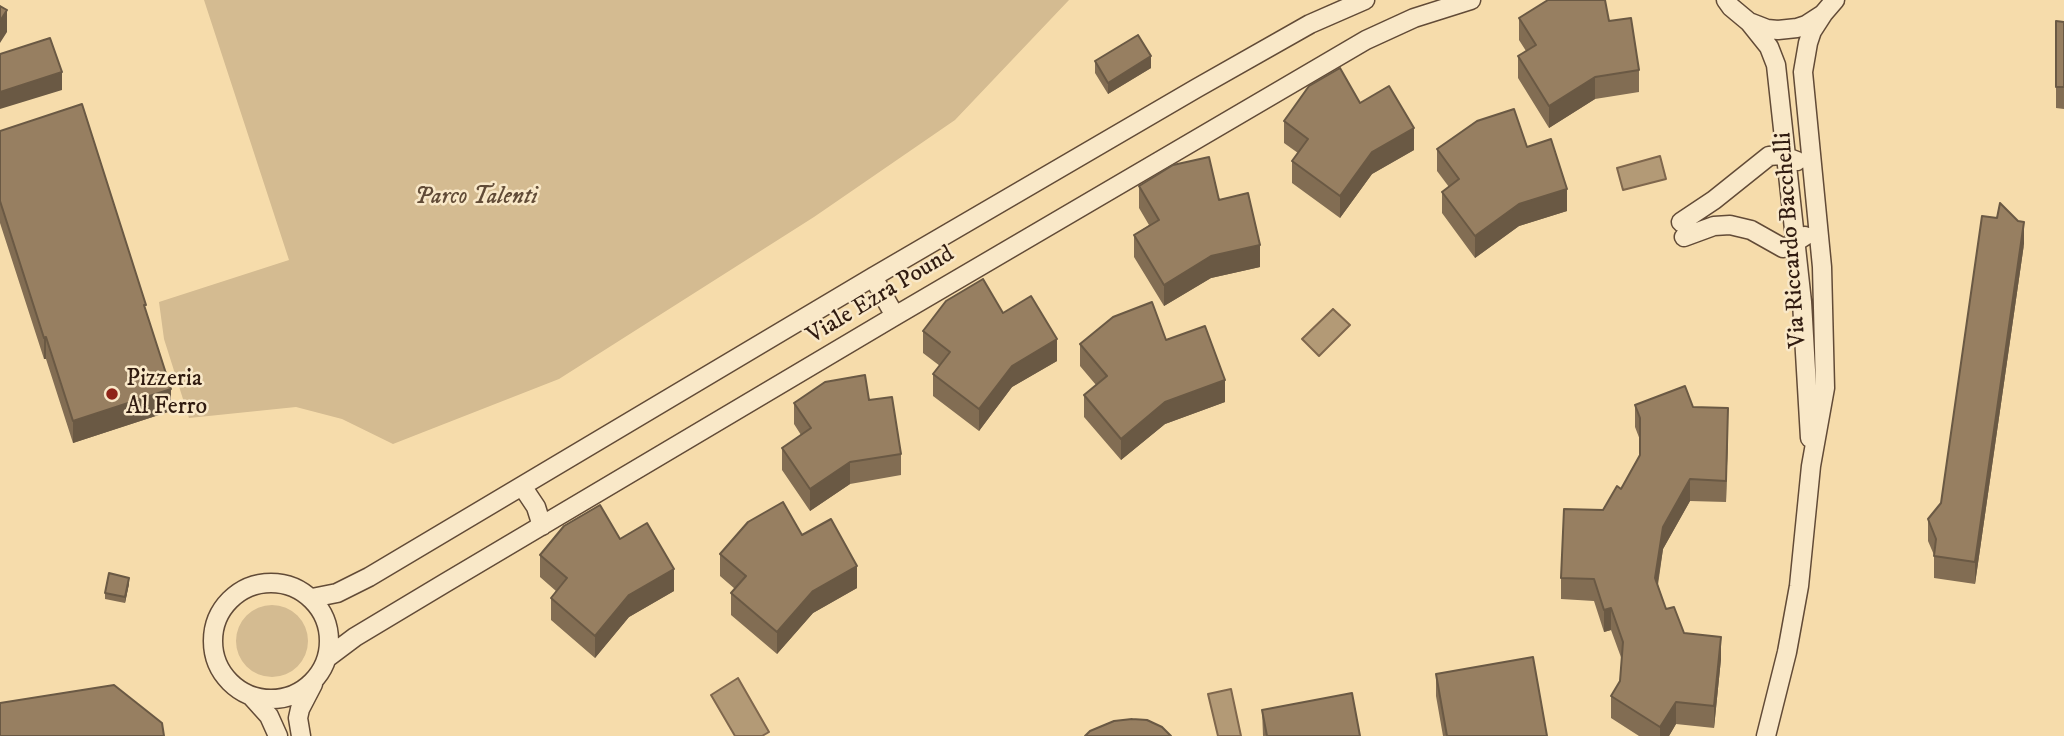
<!DOCTYPE html>
<html>
<head>
<meta charset="utf-8">
<style>
	body { margin:0 }
	canvas { display:block; background:#f6dcab }
</style>
</head>
<body>
<canvas width="2064" height="736"></canvas>
<script>
const ctx = document.querySelector('canvas').getContext('2d');
ctx.lineJoin = 'round';
function paint(path, color) { ctx.fillStyle = color; ctx.fill(path, 'evenodd'); }
const poly = rows => new Path2D(rows.map(r => 'M' + r).join(''));
function strokePath(path, color, width, dash) { ctx.strokeStyle = color; ctx.lineWidth = width; ctx.lineCap = dash ? 'butt' : 'round'; ctx.setLineDash(dash || []); ctx.stroke(path); }
function drawText(font, color, halo, rows, align = 'center') {
  ctx.font = font + ' "IM FELL DW Pica",serif'; ctx.lineWidth = 5; ctx.setLineDash([]); ctx.textBaseline = 'middle'; ctx.strokeStyle = halo; ctx.fillStyle = color; for (const [text, x, y, turn = 0] of rows) {
    ctx.save(); ctx.translate(x, y); ctx.rotate((+turn || 0) * Math.PI / 180); ctx.textAlign = isNaN(turn) ? turn : align; if (halo) ctx.strokeText(text, 0, 0); ctx.fillText(text, 0, 0); ctx.restore();
  }
}
paint(poly([
	[204,0,1069,0,955,120,814,217,559,379,393,444,342,419,296,407,189,418,164,339,159,302,289,260],
	'236 641a36 36 0 1 1 72 0a36 36 0 1 1-72 0Z'
]), '#d4bb91');
const water = poly([
	[1660,156,1666,179,1623,190,1617,168,1660,156],
	[1333,309,1350,325,1319,356,1302,339,1333,309],
	[738,678,769,732,762,736,735,736,711,695,738,678],
	[1231,689,1241,736,1218,736,1208,694,1231,689]
]);
paint(water, '#b39a76');
strokePath(water, '#7f674d', 2);
const minor = poly([
	[1726,0,1731,7,1749,22,1767,29,1778,30,1797,28,1806,25,1823,14,1835,0],
	[1749,22,1769,47,1776,65,1802,302,1810,438],
	[1681,222,1714,200,1769,156,1781,155,1797,161],
	[1684,237,1714,226,1730,225,1751,230,1783,248,1788,247,1805,236],
	[873,277,895,316],
	[522,486,536,507,542,526],
	'213 641a58 58 0 1 1 116 0a58 58 0 1 1-116 0Z',
	[312,598,337,593,369,577,873,277,1197,88,1310,24,1365,0],
	[327,658,355,637,445,583,895,316,1366,40,1414,18,1471,0],
	[251,696,269,716,278,736],
	[301,736,298,718,300,709,313,684],
	[1766,736,1787,652,1799,586,1811,466,1825,388,1822,267,1803,72,1808,43,1812,31,1823,14]
]);
strokePath(minor, '#624b37', 21);
strokePath(minor, '#f9e8c8', 18);
paint(poly([
	[1519,18,1609,21,1639,70,1639,92,1595,99,1549,128,1518,78,1518,56,1526,51,1519,40],
	[2056,21,2064,22,2064,109,2056,108],
	[1095,61,1151,68,1108,94,1095,73],
	[1360,103,1414,150,1372,174,1340,218,1292,183,1292,161,1298,153,1284,143,1284,121],
	[0,131,146,311,171,411,73,443,46,359,44,359,0,223],
	[1527,147,1567,211,1519,226,1475,258,1442,213,1442,192,1449,187,1437,171,1437,149],
	[1139,186,1219,200,1260,267,1211,278,1164,306,1134,257,1134,235,1149,225,1139,208],
	[2024,244,1975,584,1934,578,1934,555,1928,541,1928,519,1941,503],
	[1003,313,1057,361,1012,387,979,431,933,396,933,374,940,366,923,353,923,331],
	[1166,340,1225,402,1165,424,1121,460,1084,417,1084,395,1096,385,1080,366,1080,344],
	[794,403,901,454,901,475,850,484,810,511,782,470,782,448,801,435,794,424],
	[1635,405,1693,407,1728,430,1726,502,1690,501,1663,549,1658,585,1666,609,1684,633,1721,659,1714,728,1676,724,1669,736,1639,736,1611,718,1611,696,1620,681,1622,660,1611,630,1604,632,1594,601,1561,599,1561,578,1603,510,1621,489,1640,456,1640,440,1635,427],
	[802,535,857,588,813,613,777,654,731,615,731,593,735,589,720,576,720,554],
	[620,539,674,591,629,617,595,658,551,620,551,598,556,591,540,577,540,555],
	[129,584,125,603,105,599,105,593],
	[1436,674,1547,736,1443,736,1436,696],
	[1262,710,1360,736,1263,736]
]), '#826d53');
paint(poly([
	[7,10,7,32,0,43,0,21],
	[1151,56,1151,68,1108,94,1108,83],
	[62,72,62,90,0,109,0,92],
	[1595,77,1595,99,1549,128,1549,106],
	[1414,128,1414,150,1372,174,1340,218,1340,196,1372,152],
	[1567,189,1567,211,1519,226,1475,258,1475,236,1519,204],
	[2024,222,2024,244,1975,584,1975,562],
	[1260,245,1260,267,1211,278,1164,306,1164,285,1211,256],
	[46,337,46,359,44,359,44,338],
	[1057,339,1057,361,1012,387,979,431,979,409,1012,366],
	[1225,380,1225,402,1165,424,1121,460,1121,439,1165,402],
	[171,389,171,411,73,443,73,421],
	[1728,408,1728,430,1726,502,1726,481],
	[850,462,850,484,810,511,810,489],
	[1690,479,1690,501,1663,549,1655,600,1655,578,1663,527],
	[857,566,857,588,813,613,777,654,777,632,813,591],
	[674,569,674,591,629,617,595,658,595,636,629,595],
	[129,578,129,584,125,603,125,597],
	[1611,608,1611,630,1604,632,1604,610],
	[1721,637,1721,659,1714,728,1714,706],
	[1676,702,1676,724,1669,736,1660,736,1660,727]
]), '#6a5944');
const building = poly([
	[1548,0,1605,0,1609,21,1631,18,1639,70,1595,77,1549,106,1518,56,1536,45,1519,18,1548,0],
	[0,6,7,10,0,21,0,6],
	[2056,21,2064,22,2064,87,2056,87,2056,21],
	[1138,35,1151,56,1108,83,1095,61,1138,35],
	[50,38,62,72,0,92,0,54,50,38],
	[1340,68,1360,103,1389,86,1414,128,1372,152,1340,196,1292,161,1308,139,1284,121,1309,86,1340,68],
	[82,104,146,305,144,305,171,389,73,421,46,337,44,338,0,201,0,131,82,104],
	[1514,109,1527,147,1551,139,1567,189,1519,204,1475,236,1442,192,1459,179,1437,149,1477,121,1514,109],
	[1209,157,1219,200,1248,193,1260,245,1211,256,1164,285,1134,235,1159,220,1139,186,1173,165,1209,157],
	[2000,203,2018,221,2024,222,1975,562,1934,556,1936,539,1928,519,1941,503,1982,216,1997,218,2000,203],
	[983,279,1003,313,1031,296,1057,339,1012,366,979,409,933,374,950,352,923,331,946,301,983,279],
	[1152,302,1166,340,1205,326,1225,380,1165,402,1121,439,1084,395,1107,376,1080,344,1113,317,1152,302],
	[865,375,869,400,892,397,901,454,850,462,810,489,782,448,811,428,794,403,825,382,865,375],
	[1685,386,1693,407,1728,408,1726,481,1690,479,1663,527,1655,578,1666,609,1674,607,1684,633,1721,637,1714,706,1676,702,1660,727,1611,696,1620,681,1623,642,1611,608,1604,610,1594,579,1561,578,1564,509,1603,510,1617,486,1621,489,1640,455,1640,418,1635,405,1685,386],
	[783,502,802,535,831,519,857,566,813,591,777,632,731,593,746,576,720,554,748,522,783,502],
	[600,505,620,539,647,523,674,569,629,595,595,636,551,598,567,578,540,555,564,526,600,505],
	[109,573,129,578,125,597,105,593,109,573],
	[1533,657,1547,736,1447,736,1436,674,1533,657],
	[114,685,162,723,164,736,0,736,0,703,114,685],
	[1352,693,1360,736,1267,736,1262,710,1352,693],
	[1132,719,1147,720,1162,727,1171,736,1085,736,1090,731,1114,721,1132,719]
]);
paint(building, '#977f61');
strokePath(building, '#6a5944', 2);
for (const [x, y, r, color] of [
	[112,394,7,"#8f2418"]
]) { const dot = new Path2D(); dot.arc(x, y, r, 0, 2 * Math.PI); ctx.fillStyle = color; ctx.fill(dot); strokePath(dot, '#f9e8c8', 2.5); }
drawText('italic 24px', '#614b37', '#f9e8c8', [
	["Parco Talenti",476,198]
]);
drawText('24px', '#301b10', '#f9e8c8', [
	["Via Riccardo Bacchelli",1792,240,-94],
	["Viale Ezra Pound",881,296,-31]
]);
drawText('24px', '#301b10', '#f9e8c8', [
	["Pizzeria",126,380],
	["Al Ferro",126,408]
], 'left');
</script>
</body>
</html>
